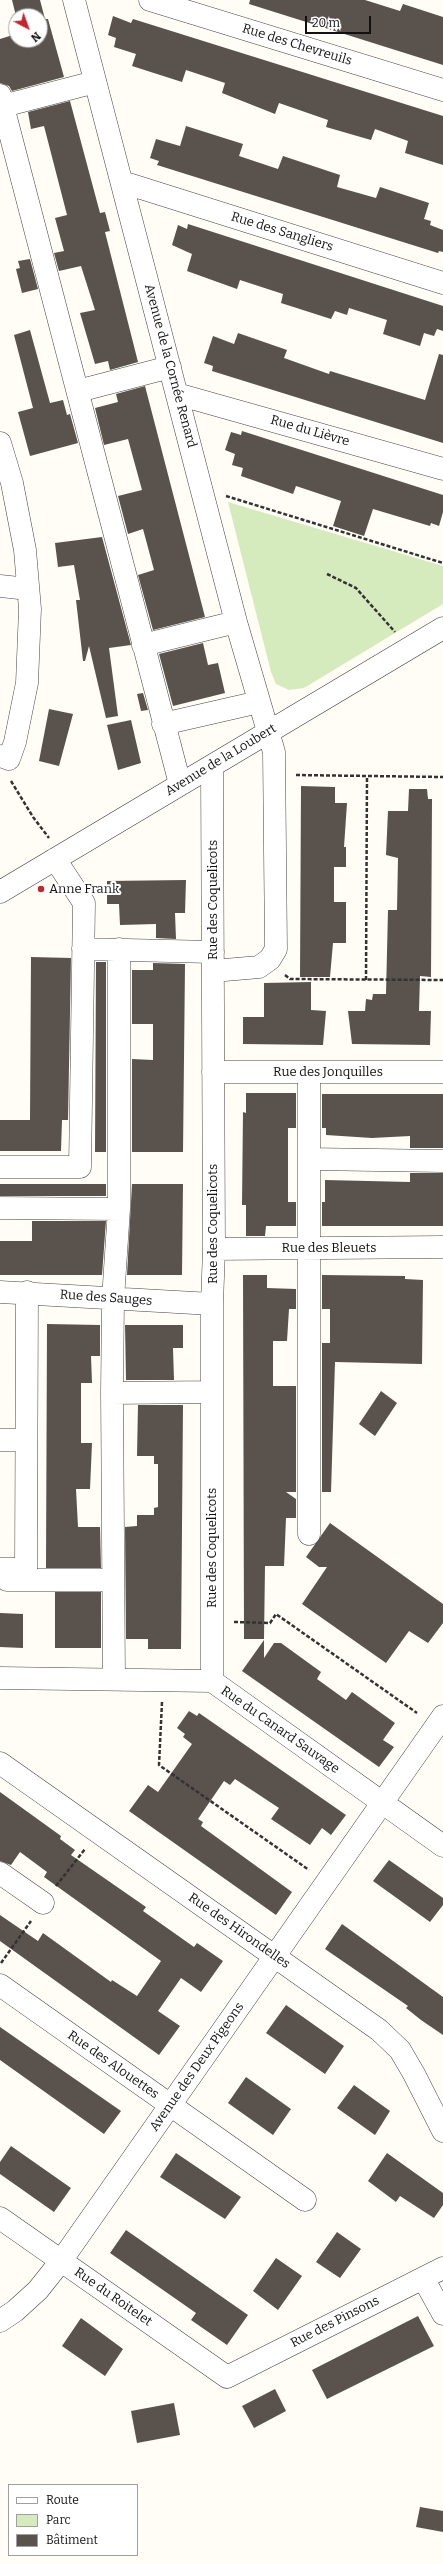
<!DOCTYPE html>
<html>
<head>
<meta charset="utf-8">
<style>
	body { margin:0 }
	#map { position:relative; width:443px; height:2564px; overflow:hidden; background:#fffdf5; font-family:Bitter,serif }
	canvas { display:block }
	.legend { position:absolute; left:8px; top:2484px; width:130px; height:72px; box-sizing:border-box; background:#fff; border:1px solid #a0a0a0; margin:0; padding:5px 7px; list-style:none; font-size:12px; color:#111 }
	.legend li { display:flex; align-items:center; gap:8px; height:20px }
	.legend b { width:20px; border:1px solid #a0a0a0 }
	.north { position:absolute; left:8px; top:8px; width:40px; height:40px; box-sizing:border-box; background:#fff; border:1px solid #a0a0a0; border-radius:50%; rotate:139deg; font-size:11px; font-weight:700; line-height:16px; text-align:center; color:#111 }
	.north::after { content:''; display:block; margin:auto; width:14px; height:18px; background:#c4262e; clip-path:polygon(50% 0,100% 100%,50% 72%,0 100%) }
	.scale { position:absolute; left:305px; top:16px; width:66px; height:18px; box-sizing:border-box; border:2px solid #111; border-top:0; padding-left:5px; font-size:12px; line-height:14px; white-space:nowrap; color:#111; -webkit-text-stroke:3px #fff; paint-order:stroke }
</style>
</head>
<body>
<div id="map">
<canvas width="443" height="2564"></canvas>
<ul class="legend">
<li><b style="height:5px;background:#fff"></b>Route</li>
<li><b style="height:11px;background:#d5ebbd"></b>Parc</li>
<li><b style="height:11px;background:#5a524d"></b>Bâtiment</li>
</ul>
<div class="north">N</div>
<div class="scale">20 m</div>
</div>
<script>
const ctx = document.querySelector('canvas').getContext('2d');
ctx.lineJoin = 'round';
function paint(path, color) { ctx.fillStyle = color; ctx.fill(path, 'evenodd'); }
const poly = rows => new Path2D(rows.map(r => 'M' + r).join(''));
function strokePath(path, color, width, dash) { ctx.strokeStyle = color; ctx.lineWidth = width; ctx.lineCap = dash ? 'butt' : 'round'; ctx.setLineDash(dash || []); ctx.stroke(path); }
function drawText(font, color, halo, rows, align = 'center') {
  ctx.font = font + ' Bitter,serif'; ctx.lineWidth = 4; ctx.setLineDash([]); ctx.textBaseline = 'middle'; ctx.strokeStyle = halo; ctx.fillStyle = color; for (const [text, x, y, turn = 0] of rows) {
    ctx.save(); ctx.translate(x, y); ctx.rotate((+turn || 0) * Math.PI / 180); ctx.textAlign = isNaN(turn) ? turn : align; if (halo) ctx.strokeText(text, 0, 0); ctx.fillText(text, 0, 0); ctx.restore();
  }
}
paint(poly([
	[228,502,443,566,443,604,304,688,289,690,276,684,271,672]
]), '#d5ebbd');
paint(poly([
	[12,0,40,0,45,19,48,19,64,77,12,91,9,86,0,83,0,39,16,34,16,40,40,40,40,16,16,16],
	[250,0,365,0,400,11,403,4,443,17,443,65,249,4],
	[113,16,131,23,133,19,443,116,443,165,405,153,408,141,375,129,371,140,326,127,328,120,279,103,275,114,222,93,225,83,186,70,182,82,132,66,136,54,114,47,116,38,108,35],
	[70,101,100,213,105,212,110,231,105,232,138,362,110,370,108,361,95,364,80,313,95,310,81,266,59,271,54,253,64,251,55,218,67,215,44,126,31,129,28,112],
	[186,126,243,144,239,156,278,169,283,156,340,175,337,187,376,198,380,187,429,203,424,219,431,221,430,225,443,230,443,252,439,251,438,253,157,165,159,161,150,158,156,139,180,146],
	[188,224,443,306,443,331,437,329,434,336,424,333,420,346,383,334,387,320,349,308,347,315,335,311,331,319,281,303,283,294,240,280,237,289,187,271,192,254,172,245,178,225,187,229],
	[30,259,38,289,22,293,16,269,20,268,18,261],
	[30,330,50,403,63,400,67,415,70,414,78,443,30,456,18,412,33,408,14,335],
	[238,333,287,350,284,358,329,374,330,371,425,400,439,354,443,355,443,443,212,371,213,366,204,363,213,336,234,344],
	[145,386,205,617,153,630,138,575,154,570,143,529,128,534,118,496,142,490,128,439,104,445,95,408,118,402,116,394],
	[242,431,443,495,443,512,439,526,431,523,430,526,373,509,364,536,333,526,341,501,296,486,293,494,241,476,243,468,232,465,235,454,225,450,231,432,241,435],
	[102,537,131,645,109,648,118,716,106,718,89,646,85,661,83,661,76,600,80,600,74,565,58,567,55,543],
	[203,643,208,665,218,663,225,693,173,706,159,654],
	[143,693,148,710,141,711,137,694],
	[49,709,73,714,59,766,39,761],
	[131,720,141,763,118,770,107,725],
	[301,786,335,787,335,803,347,803,344,847,346,847,346,867,334,867,334,902,346,902,346,943,333,943,330,977,300,977],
	[409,789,427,789,428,799,432,799,431,977,420,976,419,1011,431,1011,430,1045,352,1044,348,1011,365,1011,366,999,372,1000,373,994,386,994,388,910,397,910,398,858,386,855,388,811,408,811],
	[186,880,185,913,175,913,176,939,156,938,156,924,120,925,119,904,107,904,107,881],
	[31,957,71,958,68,1120,62,1120,61,1151,0,1151,0,1120,30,1120],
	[96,962,106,962,106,1152,95,1152],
	[153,963,185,964,183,1152,132,1152,132,1059,153,1060,153,1024,132,1024,132,970,153,970],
	[311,982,311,1010,326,1011,323,1045,243,1044,243,1017,264,1017,264,983],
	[246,1093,296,1093,296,1128,288,1128,288,1202,296,1202,296,1226,266,1226,265,1236,246,1236,246,1205,242,1205,243,1112,246,1113],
	[322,1094,443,1094,443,1148,410,1148,410,1136,372,1138,326,1135,326,1128,322,1128],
	[410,1173,443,1173,443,1226,322,1226,322,1202,325,1202,325,1180,410,1182],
	[0,1184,106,1184,106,1196,0,1196],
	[132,1184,183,1184,182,1275,127,1275],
	[32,1221,106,1221,102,1275,0,1275,0,1241,32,1241],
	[243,1275,267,1275,267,1288,296,1289,296,1309,289,1309,287,1341,273,1341,273,1386,296,1386,296,1492,286,1492,296,1499,296,1518,286,1518,284,1566,265,1566,264,1639,244,1639],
	[322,1275,405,1276,405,1279,423,1280,422,1364,335,1362,331,1492,322,1492,322,1343,330,1343,330,1309,322,1309],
	[47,1324,100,1325,100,1356,91,1356,92,1383,81,1383,81,1443,92,1443,90,1489,76,1489,78,1527,100,1527,101,1568,46,1568],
	[125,1325,183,1325,183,1348,173,1348,174,1380,126,1380],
	[381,1391,397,1403,375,1436,359,1424],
	[138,1405,183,1405,181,1649,148,1649,148,1639,126,1639,125,1527,137,1526,137,1515,154,1515,154,1508,158,1507,158,1464,154,1464,154,1456,137,1456],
	[330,1523,443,1604,443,1623,428,1643,409,1631,386,1663,302,1604,327,1567,319,1567,306,1557],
	[55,1592,101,1592,101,1648,55,1648],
	[0,1613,23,1614,23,1648,0,1647],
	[264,1640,264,1658,274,1643,281,1643,321,1672,317,1679,346,1700,352,1692,395,1723,383,1740,394,1747,379,1767,242,1671],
	[189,1711,197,1716,199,1713,346,1815,331,1835,322,1828,310,1845,271,1819,279,1808,235,1779,230,1785,224,1781,198,1819,203,1822,201,1826,292,1892,276,1915,129,1811,148,1785,158,1792,192,1744,183,1737,185,1734,177,1728],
	[0,1792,61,1836,60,1839,75,1850,71,1855,146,1907,143,1911,194,1947,197,1943,223,1961,201,1992,181,1978,158,2011,180,2026,159,2055,0,1941,0,1915,38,1941,43,1933,111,1982,112,1980,137,1996,161,1961,44,1877,47,1872,20,1852,11,1865,0,1861],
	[389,1860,443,1898,443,1905,430,1922,373,1881],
	[342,1924,443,1997,443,2035,421,2020,406,2008,408,2006,325,1949],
	[286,2005,344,2046,325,2074,266,2033],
	[0,2027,121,2111,104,2134,0,2060],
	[246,2077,291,2109,273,2135,228,2103],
	[354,2085,390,2111,375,2135,337,2108],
	[11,2146,71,2188,54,2212,0,2174,0,2162],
	[176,2153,241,2197,225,2219,160,2177],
	[387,2153,443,2193,443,2205,434,2218,400,2196,396,2202,368,2181],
	[126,2230,248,2315,227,2345,191,2320,196,2313,110,2253],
	[337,2232,361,2249,340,2278,316,2262],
	[276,2258,302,2276,278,2310,253,2291],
	[418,2316,434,2346,327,2399,312,2370],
	[81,2318,123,2349,105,2376,62,2346],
	[275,2389,286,2411,254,2428,242,2406],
	[174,2403,180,2435,137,2443,131,2411],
	[420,2507,443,2511,443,2532,416,2527]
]), '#5a524d');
const minor = poly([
	[74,0,236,622,274,752,276,949,270,959,259,967,213,971],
	[150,0,443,90],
	[0,95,180,784],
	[3,106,95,82],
	[122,182,443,283],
	[78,391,170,367],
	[177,394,443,469],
	[0,443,12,483,25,550,30,609,27,683,15,742,9,759,0,756],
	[0,586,28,589],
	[143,645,236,622],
	[163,724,259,702],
	[212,766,214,1249,212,1304,212,1681],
	[0,892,443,628],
	[83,949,213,952],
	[213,1072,443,1072],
	[309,1159,443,1161],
	[0,1167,80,1167,84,903,55,859],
	[0,1208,119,1209],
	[214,1249,443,1247],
	[0,1292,212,1304],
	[112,1393,211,1392],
	[0,1440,26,1440],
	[309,1534,309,1072],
	[0,1569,26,1569,27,1292],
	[7,1580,113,1580],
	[0,1678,212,1681,443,1846],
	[114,1679,112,1393,113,1299,119,1209,119,949],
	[0,1763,379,2030,400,2050,414,2074,443,2131],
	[0,1873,43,1903],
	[0,1985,305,2200],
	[0,2218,227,2377,443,2268],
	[423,2278,443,2314],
	[0,2321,15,2311,38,2290,61,2261,443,1716]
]);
strokePath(minor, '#444', 23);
strokePath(poly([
	[226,496,443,563],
	[327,574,356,588,395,632],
	[296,775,443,777],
	[11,781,33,817,49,838],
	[285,975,290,979,443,980],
	[366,980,367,776],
	[234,1622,270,1623,276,1614,417,1713],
	[162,1702,159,1765,309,1870],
	[56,1886,85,1849],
	[1,1963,31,1921]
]), '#333', 2.5, [4, 2]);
strokePath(minor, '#fff', 22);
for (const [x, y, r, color] of [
	[41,889,4,"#c4262e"]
]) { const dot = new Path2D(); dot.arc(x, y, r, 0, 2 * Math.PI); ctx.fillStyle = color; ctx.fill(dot); strokePath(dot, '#fff', 1.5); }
drawText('13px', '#111', '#fff', [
	["Rue des Chevreuils",297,45,17],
	["Rue des Sangliers",282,232,17],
	["Avenue de la Cornée Renard",170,366,75],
	["Rue du Lièvre",310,431,16],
	["Avenue de la Loubert",221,760,-31],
	["Rue des Coquelicots",213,900,-90],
	["Rue des Jonquilles",328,1072],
	["Rue des Coquelicots",213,1224,-90],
	["Rue des Bleuets",329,1248],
	["Rue des Sauges",106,1298,4],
	["Rue des Coquelicots",212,1548,-90],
	["Rue du Canard Sauvage",280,1730,35],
	["Rue des Hirondelles",239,1931,35],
	["Rue des Alouettes",113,2065,35],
	["Avenue des Deux Pigeons",197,2067,-55],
	["Rue du Roitelet",113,2297,35],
	["Rue des Pinsons",335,2322,-27]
]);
drawText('13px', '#111', '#fff', [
	["Anne Frank",49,889]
], 'left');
</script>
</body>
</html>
